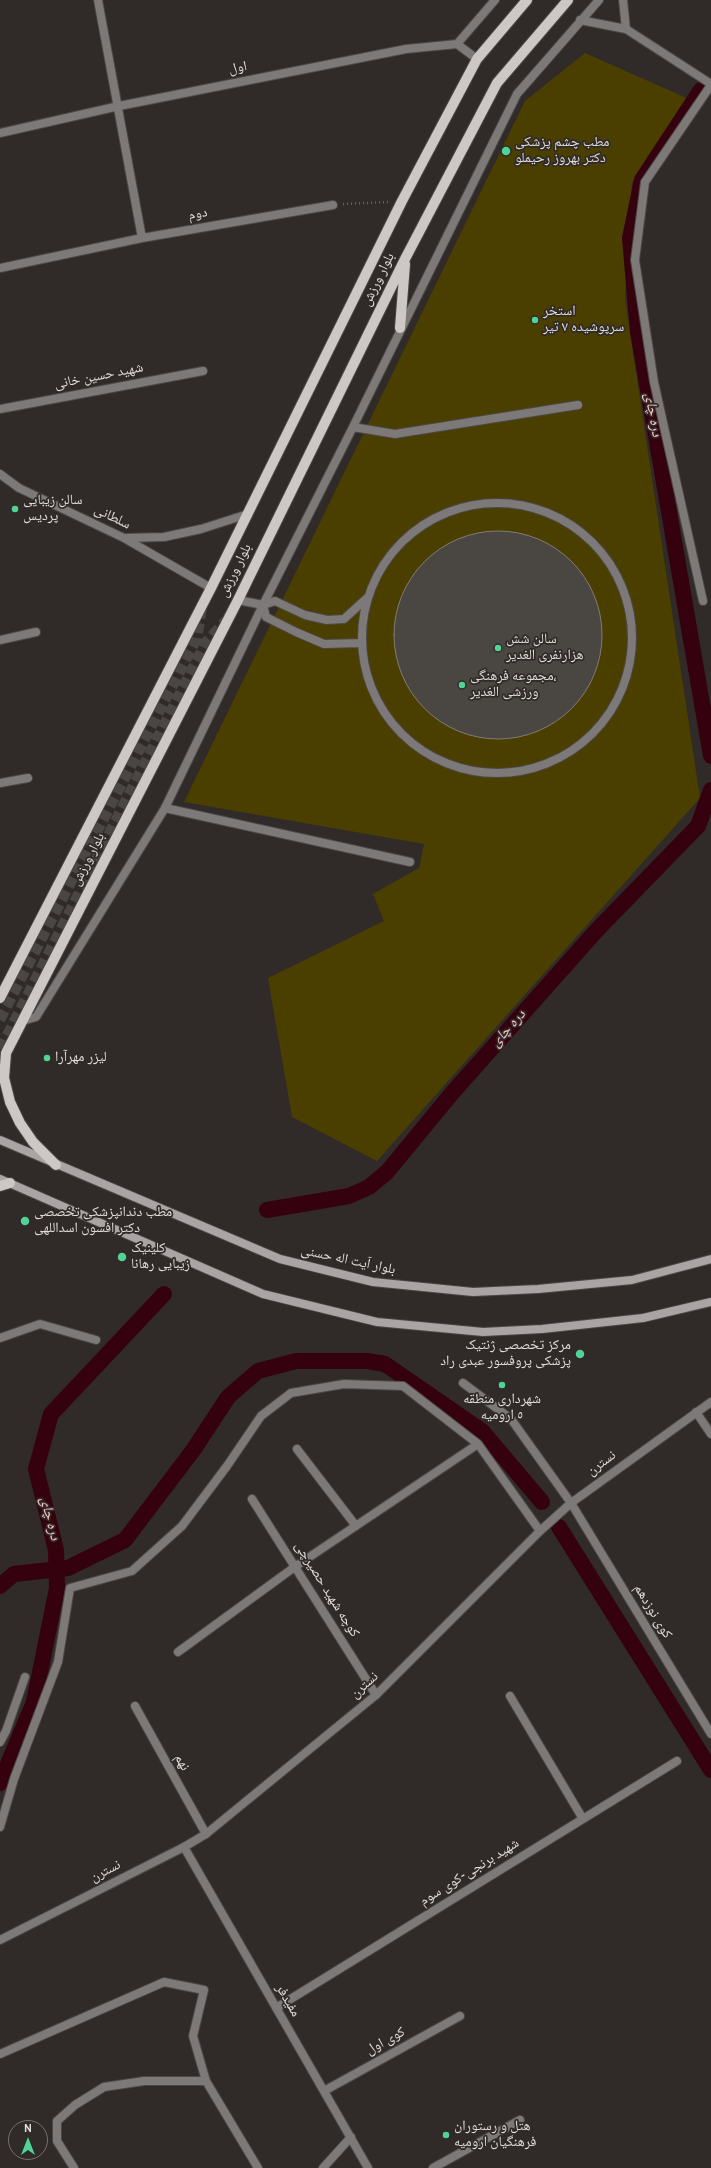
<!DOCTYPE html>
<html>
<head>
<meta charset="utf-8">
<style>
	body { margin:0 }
	#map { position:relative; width:711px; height:2168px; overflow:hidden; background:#302b28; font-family:Overpass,sans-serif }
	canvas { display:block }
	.north { position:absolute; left:8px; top:2120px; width:40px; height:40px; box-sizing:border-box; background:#302b28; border:1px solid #767270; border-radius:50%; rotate:0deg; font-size:11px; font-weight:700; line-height:16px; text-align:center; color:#e0dddb }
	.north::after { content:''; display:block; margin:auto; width:14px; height:18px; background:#51d397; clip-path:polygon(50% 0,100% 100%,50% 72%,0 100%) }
</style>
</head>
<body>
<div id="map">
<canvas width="711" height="2168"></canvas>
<div class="north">N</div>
</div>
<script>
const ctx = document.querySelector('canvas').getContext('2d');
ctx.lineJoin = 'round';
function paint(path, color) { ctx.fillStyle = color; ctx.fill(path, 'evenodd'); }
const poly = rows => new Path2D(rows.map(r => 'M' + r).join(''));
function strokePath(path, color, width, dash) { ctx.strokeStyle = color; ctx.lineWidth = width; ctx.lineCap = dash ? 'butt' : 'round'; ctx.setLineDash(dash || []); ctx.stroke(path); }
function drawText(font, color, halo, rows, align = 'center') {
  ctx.font = font + ' Overpass,"Noto Naskh Arabic",sans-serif'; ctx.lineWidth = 3.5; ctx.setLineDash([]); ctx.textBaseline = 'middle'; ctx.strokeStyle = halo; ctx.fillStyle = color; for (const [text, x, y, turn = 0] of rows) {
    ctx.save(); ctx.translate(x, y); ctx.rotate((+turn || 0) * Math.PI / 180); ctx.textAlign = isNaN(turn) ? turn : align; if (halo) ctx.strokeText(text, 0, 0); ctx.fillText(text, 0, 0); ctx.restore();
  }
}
paint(poly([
	[585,53,691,100,632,182,625,299,700,798,377,1161,292,1117,268,978,384,921,373,894,419,868,424,844,184,802,525,101]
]), '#4b3f00');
strokePath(poly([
	[701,90,642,180,630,238,638,332,711,756],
	[267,1210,349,1196,369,1187,387,1172,453,1092,596,931,698,826,711,790],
	[559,1527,711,1770],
	[0,1586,14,1574,68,1568,125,1540,194,1449,228,1397,258,1371,296,1361,367,1361,385,1364,482,1431,542,1502],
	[0,1783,34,1702,57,1588,56,1550,36,1469,51,1414,164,1294]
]), '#36010f', 16);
const building = poly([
	'394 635a104 104 0 1 1 208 0a104 104 0 1 1-208 0Z'
]);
paint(building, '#4a4642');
strokePath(building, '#807c77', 1);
strokePath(poly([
	[0,1020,197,639,202,608],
	[0,1049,205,643,226,620]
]), '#4a4643', 10, [10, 5]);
const service = poly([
	'362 638a135 135 0 1 1 270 0a135 135 0 1 1-270 0Z',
	[361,643,324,644,296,632,266,617,263,605,275,601,305,615,327,620,344,619,367,598],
	[165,808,410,862],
	[463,1383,511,1419,571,1503],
	[433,2168,520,2120]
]);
const minor = poly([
	[98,0,142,238],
	[457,44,495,0],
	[0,133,119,106,406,49,457,44,477,59],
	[0,268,142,238,333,205],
	[0,409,203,371],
	[353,427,395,434,578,405],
	[238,600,263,605],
	[703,601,654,382,635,260,645,182,711,85],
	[0,640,36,632],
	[0,783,28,778],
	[22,1021,36,1017,165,808,263,605,353,427,517,94,599,0],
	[0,1338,40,1324,96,1340],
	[696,1412,711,1434],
	[297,1449,356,1526],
	[252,1499,376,1695],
	[571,1503,711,1734],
	[178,1652,296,1566,478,1444],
	[510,1696,583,1819],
	[135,1706,206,1834],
	[0,1742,6,1731,25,1677],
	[0,1827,14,1779,58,1662,70,1588,132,1571,182,1526,227,1466,261,1416,291,1393,344,1384,403,1386,478,1444,540,1531],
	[184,1847,368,2168],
	[276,2008,677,1761],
	[0,2054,164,1982,204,1990,193,2036,206,2081,258,2168],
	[324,2091,460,2016],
	[74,2168,57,2141,57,2121,75,2105,104,2087,144,2081,206,2081],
	[323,2168,351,2137]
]);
const tertiary = poly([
	[623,0,626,29],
	[580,20,626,29,711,84],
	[0,474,19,488,124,538,211,588],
	[124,538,164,537,201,529,248,514],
	[0,1940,184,1847,206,1834,376,1695,540,1531,571,1503,711,1402]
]);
const secondary = poly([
	[0,1140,280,1259,373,1282,473,1292,538,1289,632,1280,711,1259],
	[0,1179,263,1294,377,1322,483,1332,542,1329,643,1318,711,1302]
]);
const primary = poly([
	[400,328,405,264],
	[0,998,211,588,402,201,477,59,527,0],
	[56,1165,33,1142,20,1123,10,1102,4,1078,6,1053,238,600,405,259,497,83,568,0],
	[0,1186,10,1183]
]);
strokePath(service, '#4c4745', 10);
strokePath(minor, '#4c4745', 10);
strokePath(tertiary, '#4c4745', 10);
strokePath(secondary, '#4c4745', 10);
strokePath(primary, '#4c4745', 12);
strokePath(poly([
	[343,204,388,202]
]), '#66625f', 2.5, [1, 3]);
strokePath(service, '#7c7978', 8);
strokePath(minor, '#7c7978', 8);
strokePath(tertiary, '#7c7978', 8);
strokePath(secondary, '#aaa5a4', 8);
strokePath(primary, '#cdc7c5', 10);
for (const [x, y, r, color] of [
	[506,151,5,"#51d397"],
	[535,320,4,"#51d397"],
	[15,509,4,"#51d397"],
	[498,648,4,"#51d397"],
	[462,685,4,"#51d397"],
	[47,1058,4,"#51d397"],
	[25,1221,5,"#51d397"],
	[122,1257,5,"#51d397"],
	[580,1354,5,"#51d397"],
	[502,1385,4,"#51d397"],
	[446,2135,4,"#51d397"]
]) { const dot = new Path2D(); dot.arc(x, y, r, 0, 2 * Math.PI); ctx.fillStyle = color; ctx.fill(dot); strokePath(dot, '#302b28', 1.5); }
drawText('14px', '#e0dddb', '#302b28', [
	["اول",238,69,-11],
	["دوم",198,215,-10],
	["بلوار ورزش",379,280,-64],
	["شهید حسین خانی",99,377,-11],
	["سلطانی",112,518,26],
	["بلوار ورزش",236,571,-64],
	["بلوار ورزش",89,860,-63],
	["بلوار آیت اله حسنی",348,1261,12],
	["نسترن",602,1464,-36],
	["کوچه شهید حصیرچی",326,1590,58],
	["کوی نوزدهم",652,1612,59],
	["نسترن",365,1686,-42],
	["نهم",181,1763,61],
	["نسترن",106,1872,-27],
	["شهید برنجی-کوی سوم",470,1873,-32],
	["مفیدفر",287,2001,60],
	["کوی اول",386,2042,-29]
]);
drawText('14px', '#e0dddb', '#302b28', [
	["مطب چشم پزشکی",515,143],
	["دکتر بهروز رحیملو",515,159],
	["استخر",543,312],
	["سرپوشیده ۷ تیر",543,328],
	["سالن زیبایی",23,501],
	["پردیس",23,517],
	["سالن شش",506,640],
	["هزارنفری الغدیر",506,656],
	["مجموعه فرهنگی،",470,677],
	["ورزشی الغدیر",470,693],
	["لیزر مهرآرا",55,1058],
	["مطب دندانپزشکی تخصصی",34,1213],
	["دکتر افسون اسداللهی",34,1229],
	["کلینیک",131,1249],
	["زیبایی رهانا",131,1265],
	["مرکز تخصصی ژنتیک",571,1346,"right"],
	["پزشکی پروفسور عبدی راد",571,1362,"right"],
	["شهردارى منطقه",502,1400,"center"],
	["٥ ارومیه",502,1416,"center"],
	["هتل و رستوران",454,2127],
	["فرهنگیان ارومیه",454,2143]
], 'left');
drawText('italic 15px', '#fac0c6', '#302b28', [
	["دره چای",652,415,80],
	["دره چای",509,1029,-48],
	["دره چای",49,1519,76]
]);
</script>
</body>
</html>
